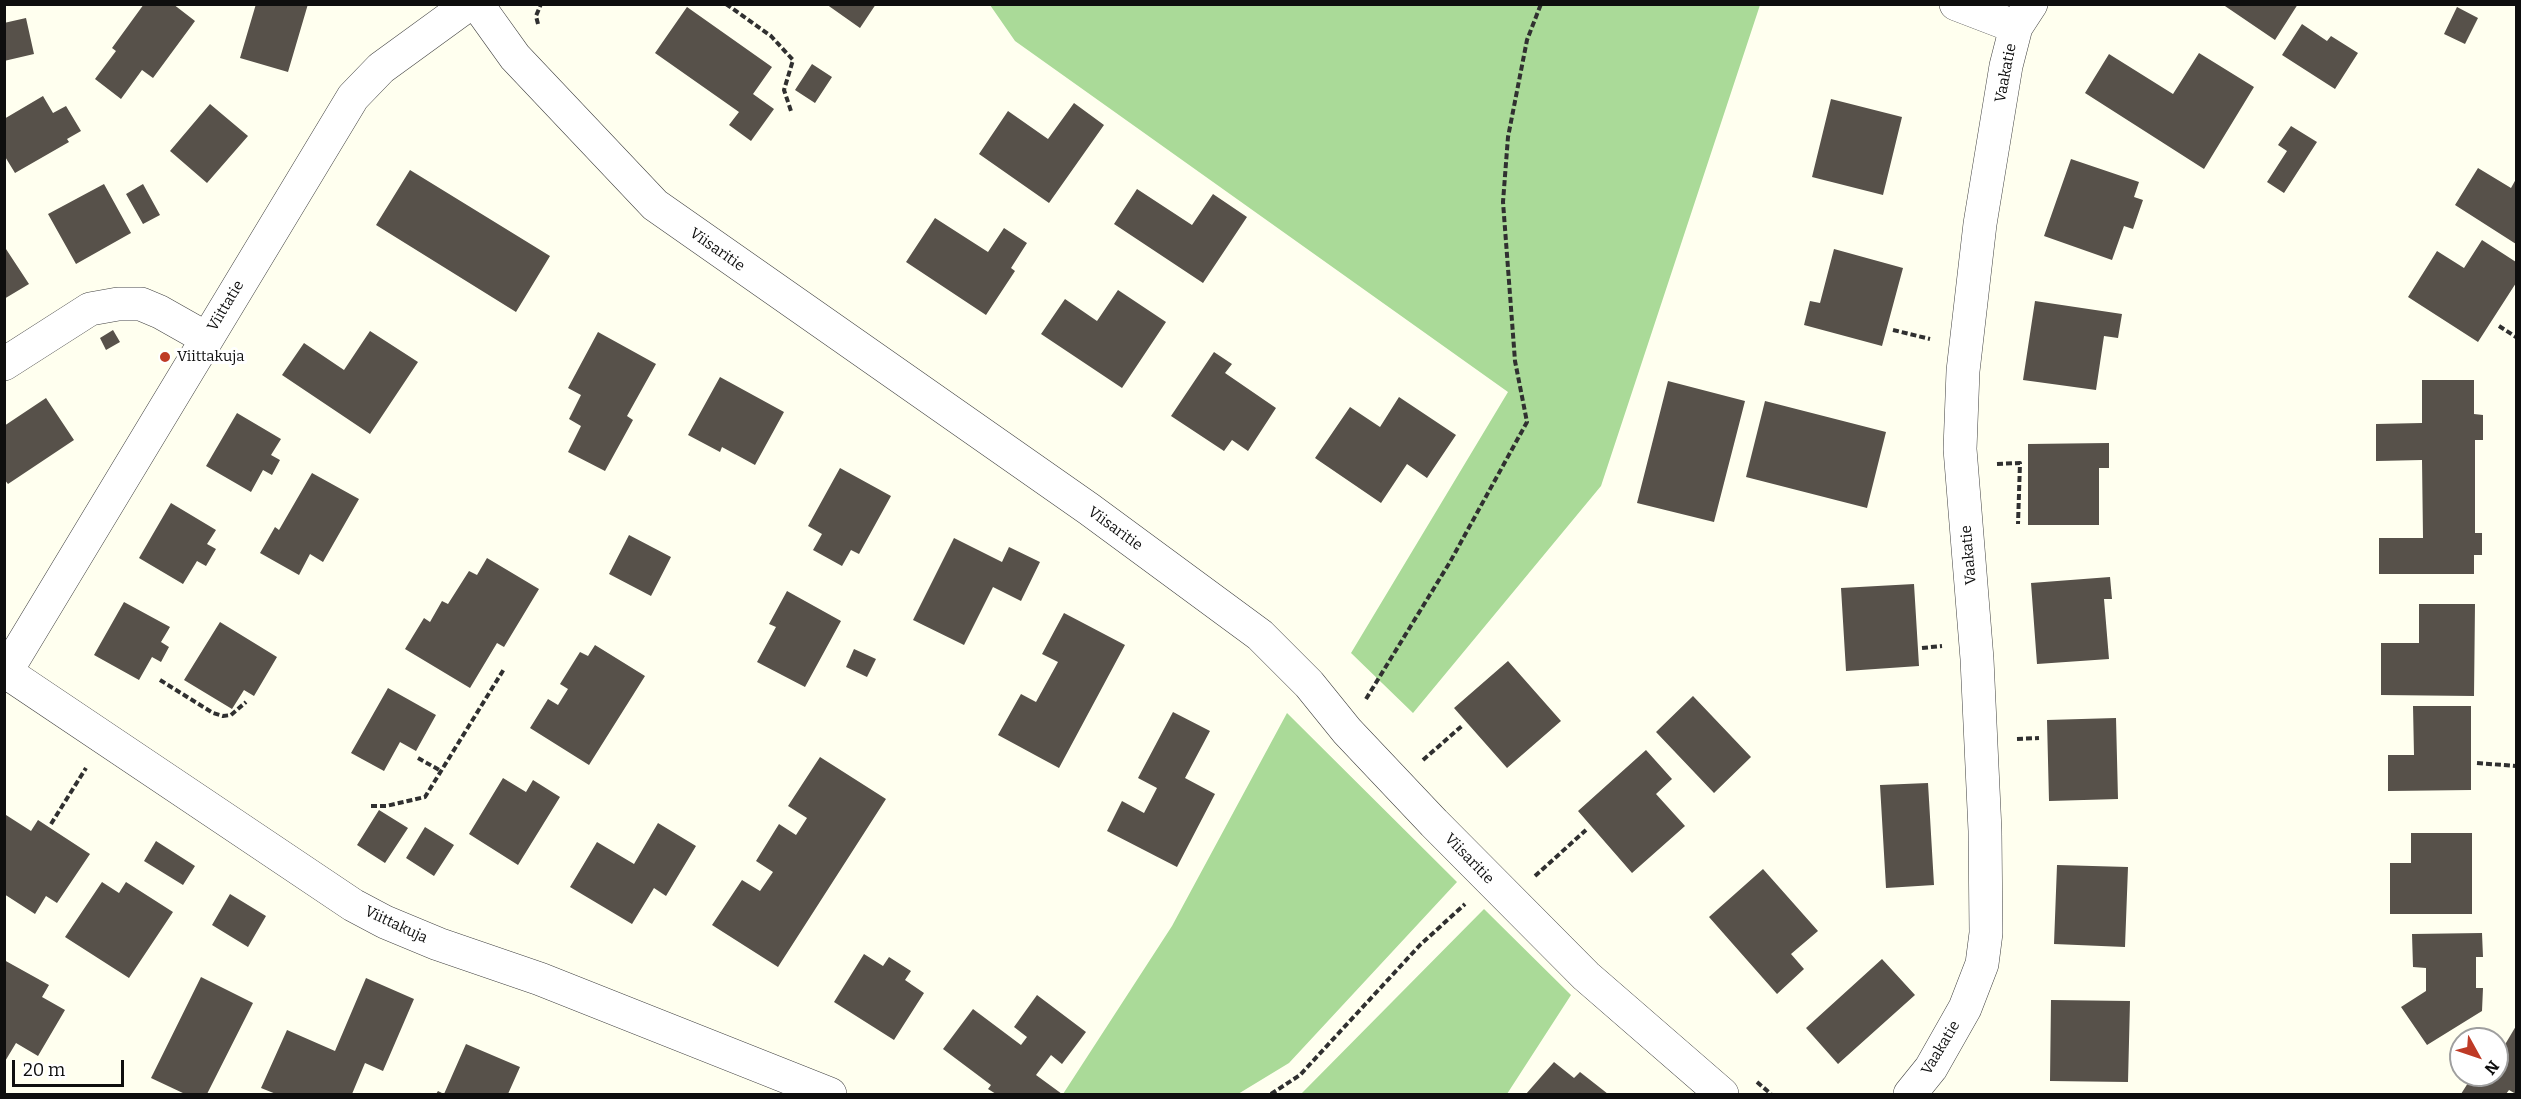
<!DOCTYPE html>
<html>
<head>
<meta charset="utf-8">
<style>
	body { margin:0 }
	#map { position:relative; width:2521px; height:1099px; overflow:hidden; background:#ffffef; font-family:Bitter,serif }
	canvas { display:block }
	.frame { position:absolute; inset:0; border:6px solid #0e0e0e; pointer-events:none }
	.north { position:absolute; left:2449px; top:1027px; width:60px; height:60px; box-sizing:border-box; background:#fff; border:2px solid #9f9f9f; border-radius:50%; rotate:130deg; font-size:16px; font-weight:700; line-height:24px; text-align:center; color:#0e0e0e }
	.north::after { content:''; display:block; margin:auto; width:21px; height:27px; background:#be3a26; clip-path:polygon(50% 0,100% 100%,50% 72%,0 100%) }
	.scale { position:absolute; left:12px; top:1060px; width:112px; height:27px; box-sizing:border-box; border:3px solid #0e0e0e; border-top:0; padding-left:8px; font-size:18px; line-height:21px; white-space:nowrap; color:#0e0e0e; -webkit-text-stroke:4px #fff; paint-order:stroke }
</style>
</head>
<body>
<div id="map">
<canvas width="2521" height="1099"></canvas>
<div class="frame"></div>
<div class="north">N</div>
<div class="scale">20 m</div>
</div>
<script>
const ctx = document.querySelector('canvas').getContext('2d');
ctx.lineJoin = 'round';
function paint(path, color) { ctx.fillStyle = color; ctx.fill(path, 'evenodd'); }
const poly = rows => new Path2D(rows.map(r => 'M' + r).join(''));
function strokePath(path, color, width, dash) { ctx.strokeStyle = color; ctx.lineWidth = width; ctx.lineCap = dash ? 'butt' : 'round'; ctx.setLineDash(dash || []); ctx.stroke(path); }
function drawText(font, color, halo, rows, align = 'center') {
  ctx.font = font + ' Bitter,serif'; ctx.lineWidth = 6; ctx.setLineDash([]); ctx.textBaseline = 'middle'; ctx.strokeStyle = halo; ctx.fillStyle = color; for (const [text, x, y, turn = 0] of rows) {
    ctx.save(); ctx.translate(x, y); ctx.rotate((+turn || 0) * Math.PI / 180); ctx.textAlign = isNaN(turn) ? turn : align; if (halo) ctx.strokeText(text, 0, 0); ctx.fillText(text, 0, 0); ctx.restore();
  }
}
paint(poly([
	[990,5,1760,5,1601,486,1413,713,1351,653,1508,392,1015,41],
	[1287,713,1457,882,1289,1063,1238,1094,1063,1094,1172,926],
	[1484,909,1571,995,1507,1094,1301,1094]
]), '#aada98');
paint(poly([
	[144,4,173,4,195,21,153,78,142,70,121,99,95,79,116,51,112,48],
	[256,4,308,4,288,72,240,58],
	[826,4,876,4,860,28],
	[2222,4,2298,4,2275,40],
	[687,7,772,67,753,94,774,109,751,141,729,125,739,112,655,53],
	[2457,7,2478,18,2465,44,2444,34],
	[26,18,34,54,4,61,4,23],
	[2302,24,2327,41,2331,36,2358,53,2335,89,2282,55],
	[2199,53,2254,87,2204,169,2085,93,2109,54,2173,94],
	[812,64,832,77,815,103,795,90],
	[43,96,53,113,66,106,81,131,67,139,69,142,15,173,4,155,4,119],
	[1831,99,1902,117,1883,195,1812,177],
	[1074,103,1104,125,1049,203,979,154,1008,111,1048,139],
	[210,104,248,136,207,183,170,151],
	[2291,126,2317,142,2284,193,2267,182,2287,151,2278,145],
	[2071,159,2139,182,2134,197,2143,200,2133,229,2124,226,2112,260,2044,236],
	[2478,168,2511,188,2516,179,2516,244,2455,205],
	[410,170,550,256,516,312,376,225],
	[104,184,131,233,76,264,48,214],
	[143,184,160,215,143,224,126,194],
	[1137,189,1192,225,1213,194,1247,217,1203,283,1114,224],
	[935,218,988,252,1004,228,1027,243,1011,268,1015,271,986,315,906,262],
	[2482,240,2516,262,2516,283,2478,342,2408,297,2437,251,2464,268],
	[4,246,29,284,4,299],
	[1834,249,1903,268,1882,346,1804,325,1810,301,1820,303],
	[1118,290,1166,322,1122,388,1041,334,1065,299,1097,321],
	[2035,301,2122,314,2118,338,2104,336,2096,390,2023,380],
	[113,330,120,342,106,350,100,338],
	[370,331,418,362,370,434,282,375,304,343,344,370],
	[598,332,656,364,627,416,633,420,605,471,568,452,581,426,569,419,581,395,568,388],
	[1214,352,1232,364,1225,373,1276,408,1248,451,1232,440,1224,451,1171,416],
	[720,377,784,412,755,465,722,447,720,452,688,435],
	[2422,380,2474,380,2474,414,2483,415,2483,440,2475,440,2475,533,2482,533,2482,555,2474,555,2474,574,2379,574,2379,538,2423,538,2422,460,2376,461,2376,424,2422,423],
	[1668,381,1745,401,1714,522,1637,503],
	[1399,397,1456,435,1427,478,1407,464,1381,503,1315,458,1350,407,1380,427],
	[46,398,74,440,8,484,4,479,4,426],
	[1765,401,1886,432,1867,508,1746,477],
	[237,413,281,439,271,455,280,460,272,475,263,470,251,492,206,466],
	[2109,443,2109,468,2099,468,2099,525,2028,525,2028,444],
	[840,468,891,496,859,554,851,550,842,566,813,550,822,534,808,526],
	[312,473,359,499,323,562,310,554,299,575,260,553,275,527,279,530],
	[171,503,216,530,207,544,216,549,206,566,197,561,183,584,139,558],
	[629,535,671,557,651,596,609,574],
	[954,538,1002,562,1009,547,1040,562,1021,601,993,587,964,645,913,620],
	[487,558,539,589,504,647,497,643,470,688,405,649,424,618,430,622,442,601,448,604,469,571,477,575],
	[2110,577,2112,599,2104,599,2109,659,2037,664,2031,583],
	[1914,584,1919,666,1846,671,1841,588],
	[787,591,841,621,805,687,757,662,776,627,769,624],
	[124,602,170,627,161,642,169,647,161,662,152,657,139,680,94,655],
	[2419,604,2475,604,2474,696,2381,695,2381,643,2419,643],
	[1064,613,1125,645,1059,768,998,735,1021,694,1036,702,1058,662,1042,654],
	[220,622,277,657,254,696,244,690,232,709,184,680],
	[595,645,645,676,589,765,530,728,548,699,558,705,568,689,560,684,580,652,588,656],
	[854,649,876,659,867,677,846,667],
	[1508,661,1561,721,1507,768,1454,708],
	[388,688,436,715,416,751,400,742,384,771,351,753],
	[1693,696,1751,757,1714,793,1656,732],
	[2413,706,2471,706,2471,790,2388,791,2388,755,2414,755],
	[1173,712,1210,731,1185,778,1215,794,1177,867,1107,831,1122,801,1144,813,1157,788,1138,778],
	[2116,718,2118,799,2049,801,2047,720],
	[1646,750,1672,779,1656,794,1685,826,1632,873,1578,811],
	[820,757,886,799,778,967,712,925,742,880,760,891,773,872,756,861,779,824,796,835,807,818,788,806],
	[503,778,526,792,533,780,560,797,518,865,469,834],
	[1928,783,1934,885,1886,888,1880,785],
	[379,810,408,828,385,863,357,845],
	[6,815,31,831,38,820,90,854,57,903,46,896,35,914,4,894],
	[658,823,696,846,666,896,654,888,632,924,570,887,597,842,634,864],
	[425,827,454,845,434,876,406,858],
	[2411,833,2472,833,2472,914,2390,914,2390,863,2411,863],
	[156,841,195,866,183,885,144,861],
	[2057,865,2128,867,2125,947,2054,944],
	[1763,869,1818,931,1791,954,1804,969,1777,994,1709,917],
	[102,882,119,893,126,882,173,912,129,978,65,937],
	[230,894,266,916,248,947,212,925],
	[2482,933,2483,957,2476,957,2476,988,2483,988,2482,1011,2427,1045,2401,1007,2426,991,2426,968,2413,967,2412,934],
	[864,954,883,966,889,957,911,971,905,980,924,993,894,1040,834,1002],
	[1882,959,1915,995,1838,1064,1806,1028],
	[4,960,49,985,42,997,65,1010,38,1056,16,1043,4,1063],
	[201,977,253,1003,207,1094,185,1094,151,1078],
	[366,978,414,999,383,1071,365,1063,352,1094,276,1094,261,1088,287,1030,335,1051],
	[1037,995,1086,1032,1062,1064,1051,1055,1036,1075,1062,1094,996,1094,988,1089,991,1085,943,1049,973,1009,1021,1045,1027,1037,1014,1027],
	[2051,1000,2130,1001,2128,1082,2050,1081],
	[2516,1026,2516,1094,2509,1090,2506,1094,2461,1094,2473,1075,2497,1075,2497,1058],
	[466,1044,520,1067,508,1094,436,1094,438,1091,444,1094],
	[1554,1062,1574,1078,1580,1072,1608,1094,1526,1094]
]), '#57514a');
const minor = poly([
	[477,4,515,57,655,205,1089,509,1260,635,1309,684,1347,731,1434,823,1586,976,1722,1094],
	[1956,4,2016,27],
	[4,364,90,309,118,304,141,304,160,312,206,338],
	[6,672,353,905,385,922,438,944,540,979,830,1094],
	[4,675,353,97,381,68,469,4],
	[1910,1094,1931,1068,1965,1008,1982,964,1986,933,1985,831,1977,659,1960,449,1963,371,1980,224,2006,66,2016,27,2031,4]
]);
strokePath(minor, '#414141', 34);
strokePath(poly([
	[726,4,771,36,793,60,784,90,791,111],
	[538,24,536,16,541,4],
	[2499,326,2516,337],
	[1893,330,1930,339],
	[1997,464,2020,463,2018,524],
	[1922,648,1942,646],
	[160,680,213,713,223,716,231,715,246,702],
	[1366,699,1450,562,1527,422,1515,361,1503,202,1508,137,1527,40,1541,4],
	[2017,739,2039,738],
	[418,758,441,771],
	[1423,760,1463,725],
	[2477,763,2516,766],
	[371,806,386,806,425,797,504,669],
	[51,824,86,768],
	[1535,876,1586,830],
	[1757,1082,1771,1094],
	[1271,1094,1300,1075,1420,945,1465,904]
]), '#303030', 4, [6, 3]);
strokePath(minor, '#fff', 33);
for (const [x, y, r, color] of [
	[165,357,6,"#be3a26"]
]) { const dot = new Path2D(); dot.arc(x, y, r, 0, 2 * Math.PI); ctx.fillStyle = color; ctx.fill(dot); strokePath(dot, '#fff', 2); }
drawText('15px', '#0e0e0e', '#fff', [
	["Vaakatie",2006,73,-79],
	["Viisaritie",717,250,35],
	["Viittatie",226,306,-59],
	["Viisaritie",1115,529,36],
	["Vaakatie",1969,555,-95],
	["Viisaritie",1469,859,46],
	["Viittakuja",396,925,25],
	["Vaakatie",1941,1048,-59]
]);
drawText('15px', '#0e0e0e', '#fff', [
	["Viittakuja",177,357]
], 'left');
</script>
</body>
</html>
